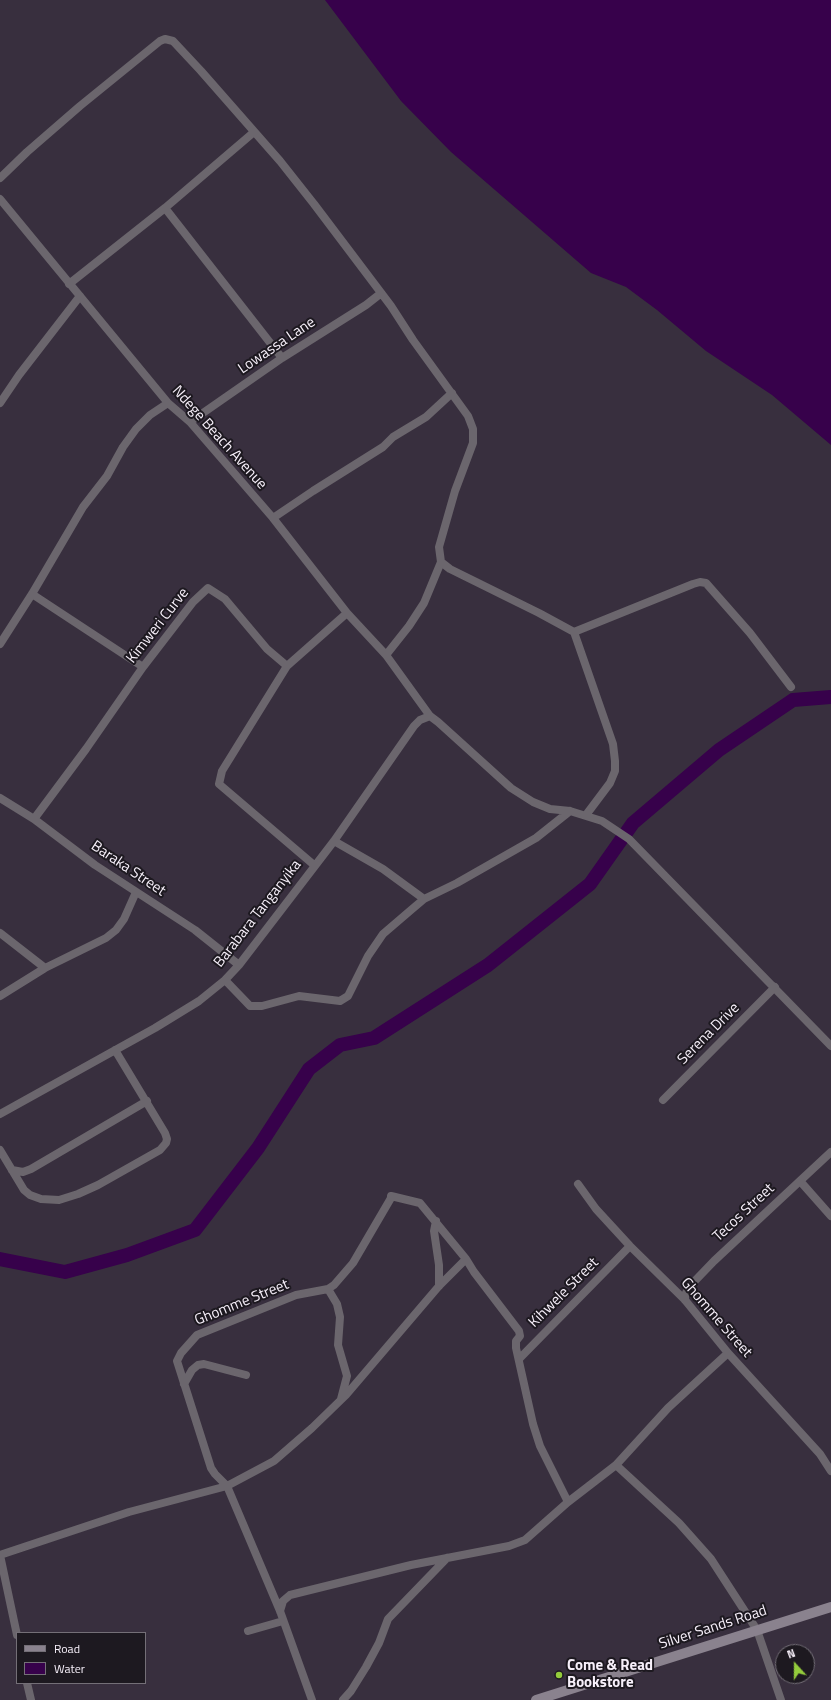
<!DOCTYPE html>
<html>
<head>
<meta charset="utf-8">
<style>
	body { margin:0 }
	#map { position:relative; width:831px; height:1700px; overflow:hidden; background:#382f3e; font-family:"Titillium Web",sans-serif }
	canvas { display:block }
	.legend { position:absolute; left:16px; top:1632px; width:130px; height:52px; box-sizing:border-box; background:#1d1920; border:1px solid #746f77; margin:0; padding:5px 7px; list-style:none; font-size:12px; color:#f7f0fa }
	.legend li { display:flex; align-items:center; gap:8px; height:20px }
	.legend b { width:20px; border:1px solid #746f77 }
	.north { position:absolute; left:775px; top:1644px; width:40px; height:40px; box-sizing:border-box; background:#1d1920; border:1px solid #746f77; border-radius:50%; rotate:339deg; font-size:11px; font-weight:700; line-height:16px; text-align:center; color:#f7f0fa }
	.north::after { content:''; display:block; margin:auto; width:14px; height:18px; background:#94cc3c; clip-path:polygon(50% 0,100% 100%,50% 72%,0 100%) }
</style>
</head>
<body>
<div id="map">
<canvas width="831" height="1700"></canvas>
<ul class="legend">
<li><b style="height:5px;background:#8a828e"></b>Road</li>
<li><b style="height:11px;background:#37014b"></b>Water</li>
</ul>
<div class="north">N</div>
</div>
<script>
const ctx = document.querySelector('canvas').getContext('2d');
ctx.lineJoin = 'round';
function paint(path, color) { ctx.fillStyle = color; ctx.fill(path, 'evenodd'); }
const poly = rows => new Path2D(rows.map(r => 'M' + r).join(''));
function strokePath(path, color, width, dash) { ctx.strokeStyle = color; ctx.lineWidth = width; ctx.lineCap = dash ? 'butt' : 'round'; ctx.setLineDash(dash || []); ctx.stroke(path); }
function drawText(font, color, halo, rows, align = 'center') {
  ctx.font = font + ' "Titillium Web",sans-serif'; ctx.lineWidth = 4; ctx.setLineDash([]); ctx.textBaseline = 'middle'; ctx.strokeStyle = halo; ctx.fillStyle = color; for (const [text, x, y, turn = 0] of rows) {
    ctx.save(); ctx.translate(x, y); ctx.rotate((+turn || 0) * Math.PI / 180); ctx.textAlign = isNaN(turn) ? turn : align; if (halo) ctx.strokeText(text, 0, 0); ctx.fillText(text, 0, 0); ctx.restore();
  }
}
paint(poly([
	[325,0,831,0,831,445,772,395,706,351,657,310,626,287,591,273,451,152,401,101]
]), '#37014b');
strokePath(poly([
	[0,1259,65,1272,127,1255,195,1230,258,1148,309,1069,340,1045,374,1038,488,965,590,884,633,823,719,750,793,700,831,697]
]), '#37014b', 14);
strokePath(poly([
	[0,178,27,152,80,106,160,41,165,39,173,41,201,71,280,161,314,204,391,306,413,340,468,416,473,429,473,443,455,491,439,547,441,562,450,569,539,613,574,632,613,744,615,761,615,771,610,783,586,815],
	[0,199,168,403,190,422,273,518,347,613,386,655,430,716,438,722,511,788,533,802,550,809,570,811,602,821,629,839,831,1046],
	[165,208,282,358],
	[69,284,165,208,254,132],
	[0,403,19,375,80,296],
	[190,422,282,358,366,305,380,294],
	[273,518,313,491,383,447,393,437,426,417,452,393],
	[32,594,143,667],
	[574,632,693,584,700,582,706,583,750,633,791,687],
	[0,644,32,594,83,507,107,476,123,447,136,429,150,415,168,403],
	[386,655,409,626,424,603,441,562],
	[287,666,222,771,219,784,314,865],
	[0,798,34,819,95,865,195,930,239,965],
	[34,819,86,749,143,667,193,602,208,588,225,599,267,649,287,666,347,613],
	[334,841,383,869,424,899],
	[0,933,45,968],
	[225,980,250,1006,262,1006,299,996,340,1001,348,996,368,956,383,934,411,910,424,899,457,883,536,838,570,811],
	[0,996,45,968,106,938,116,930,124,919,136,892],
	[663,1100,775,987],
	[0,1114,155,1028,199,1001,225,980,239,965,334,841,414,726,420,720,430,716],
	[0,1150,24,1190,30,1195,41,1199,59,1200,78,1194,98,1185,160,1150,166,1143,167,1139,165,1133,115,1050],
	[12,1170,23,1172,31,1169,147,1101],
	[800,1181,831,1216],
	[578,1184,596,1209,630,1246,685,1300,728,1353,820,1454,831,1471],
	[391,1196,420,1203,466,1259,474,1272,519,1331,520,1336,516,1341,516,1348,533,1424,540,1446,568,1502],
	[436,1221,434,1231,439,1265,439,1286],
	[328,1289,337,1304,340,1317,338,1345,347,1376,341,1399],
	[685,1300,685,1295,689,1287,714,1261,831,1152],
	[519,1359,630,1246],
	[184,1384,192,1370,198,1365,204,1364,246,1375],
	[616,1465,679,1523,711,1559,757,1630,781,1700],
	[0,1555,129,1512,227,1486,274,1461,312,1428,346,1395,439,1286,466,1259],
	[0,1555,17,1635],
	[280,1611,283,1601,290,1595,411,1565,509,1546,525,1540,568,1502,616,1465,668,1408,728,1353],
	[248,1631,283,1621],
	[27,1683,31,1700],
	[312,1700,280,1611,227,1486,215,1474,211,1468,177,1361,181,1353,197,1335,296,1295,328,1289,334,1285,353,1263,391,1198],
	[343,1700,351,1691,366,1667,379,1643,388,1619,447,1558]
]), '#6b666d', 8);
strokePath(poly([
	[536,1700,831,1607]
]), '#8a828e', 10);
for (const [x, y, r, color] of [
	[559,1675,4,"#94cc3c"]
]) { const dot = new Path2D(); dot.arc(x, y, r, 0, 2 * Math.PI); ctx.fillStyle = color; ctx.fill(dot); strokePath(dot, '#1d1920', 1.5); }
drawText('15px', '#f7f0fa', '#1d1920', [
	["Lowassa Lane",277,346,-34],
	["Ndege Beach Avenue",219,438,48],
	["Kimweri Curve",158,626,-52],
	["Baraka Street",128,869,34],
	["Barabara Tanganyika",258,914,-52],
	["Serena Drive",709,1034,-45],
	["Tecos Street",744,1213,-43],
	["Kihwele Street",564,1293,-45],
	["Ghomme Street",242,1303,-22],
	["Ghomme Street",716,1318,49],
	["Silver Sands Road",713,1628,-18]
]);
drawText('bold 15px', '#f7f0fa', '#1d1920', [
	["Come & Read",567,1666],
	["Bookstore",567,1683]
], 'left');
</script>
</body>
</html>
